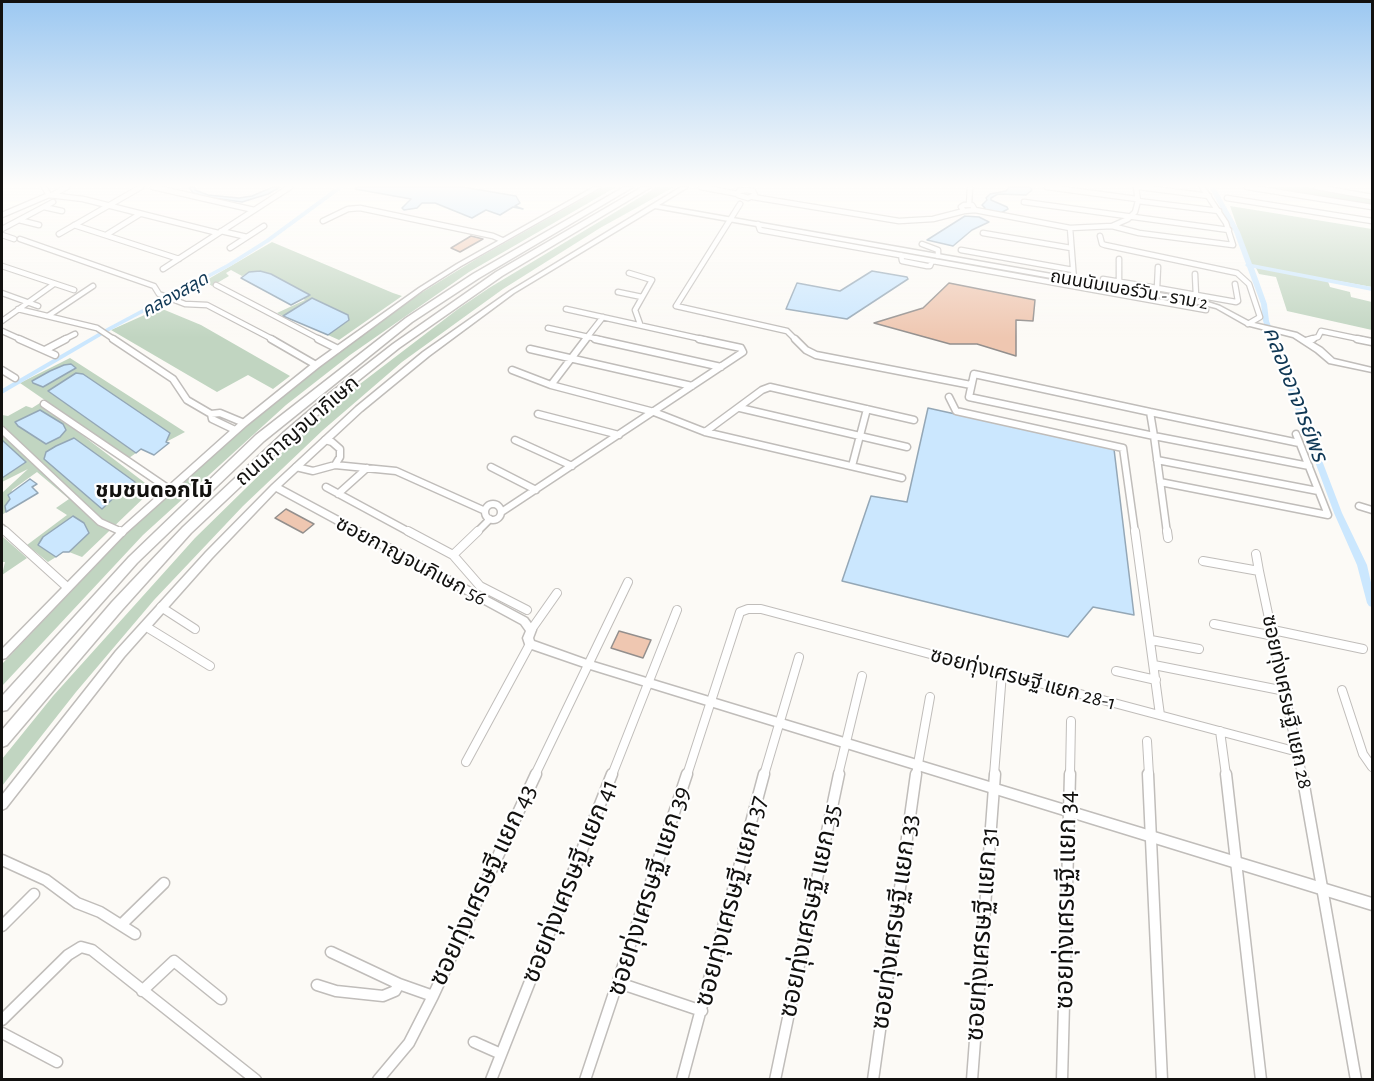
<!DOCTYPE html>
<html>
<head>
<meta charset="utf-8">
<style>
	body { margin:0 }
	#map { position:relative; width:1374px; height:1081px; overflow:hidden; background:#fcfaf6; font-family:"Alegreya Sans",sans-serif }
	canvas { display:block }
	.frame { position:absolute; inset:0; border:3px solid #12110f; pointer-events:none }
</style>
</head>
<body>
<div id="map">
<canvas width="1374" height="1081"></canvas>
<div class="frame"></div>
</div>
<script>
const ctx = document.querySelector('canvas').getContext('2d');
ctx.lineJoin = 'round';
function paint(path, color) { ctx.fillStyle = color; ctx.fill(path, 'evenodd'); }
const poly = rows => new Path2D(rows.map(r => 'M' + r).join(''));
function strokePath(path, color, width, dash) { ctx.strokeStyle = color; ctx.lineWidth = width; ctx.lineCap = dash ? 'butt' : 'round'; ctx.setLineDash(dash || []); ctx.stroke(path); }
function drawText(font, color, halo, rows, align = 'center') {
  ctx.font = font + ' "Alegreya Sans","Noto Sans Thai",sans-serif'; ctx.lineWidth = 4.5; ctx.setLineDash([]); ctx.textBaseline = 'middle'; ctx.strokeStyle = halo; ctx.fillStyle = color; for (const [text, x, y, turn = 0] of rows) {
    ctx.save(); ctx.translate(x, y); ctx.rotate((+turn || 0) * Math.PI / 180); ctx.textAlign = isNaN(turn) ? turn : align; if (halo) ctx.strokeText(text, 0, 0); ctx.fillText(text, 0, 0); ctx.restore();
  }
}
paint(poly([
	[604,187,616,187,469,272,350,355,286,405,143,535,2,686,2,664,127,533,220,447,277,400,355,339,421,293,478,258],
	[657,187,674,187,600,228,503,289,402,362,323,430,243,506,154,600,76,692,2,786,2,759,53,696,195,538,295,440,356,387,458,309,489,288],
	[1259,187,1308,187,1372,199,1372,205],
	[1230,206,1372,229,1372,287,1327,279,1330,287,1350,292,1351,297,1372,302,1372,330,1287,311,1276,277,1259,274,1256,268,1250,264],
	[272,242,393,293,402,296,339,340,328,335,349,320,306,301,283,316,277,313,305,300,260,271,250,272,242,276,231,270,226,273,229,276,212,286,205,281],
	[160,308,201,325,290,376,273,389,248,375,217,392,111,330],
	[70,358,185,432,166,442,170,433,48,391,136,453,129,458,20,383],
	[40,403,153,489,82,557,69,552,89,533,38,545,56,557,48,562,27,545,67,515,56,508,69,499,37,472,12,490,10,499,5,506,6,512,2,515,2,493,28,469,2,482,2,478,26,462,2,440,2,415,8,416,26,406,32,408],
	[74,438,124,488,102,508,47,452],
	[2,536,27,558,2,575,5,562,2,562]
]), '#c1d5c1');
const water = poly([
	[189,187,195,187,195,190,208,195,239,198,252,196,273,187,280,187,268,194,242,202,206,197,193,193,189,187],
	[357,187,463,187,516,196,520,203,515,206,523,209,513,207,500,215,486,210,472,218,435,203,422,203,417,208,404,210,402,208,411,199,355,189,357,187],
	[1009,187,1030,187,1032,190,1026,195,998,194,991,198,991,200,1007,207,1008,209,999,214,983,209,985,208,982,205,987,200,986,198,990,194,1006,191,1009,187],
	[965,216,979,217,989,222,972,230,953,246,927,240,965,216],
	[260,271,271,274,310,295,291,305,241,278,249,272,260,271],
	[872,271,907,277,908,279,847,319,786,309,797,283,840,291,872,271],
	[312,298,348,315,349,320,328,335,283,316,312,298],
	[71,364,76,368,43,387,33,383,32,381,50,371,64,365,71,364],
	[76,373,83,374,170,433,166,442,169,443,154,455,141,449,136,453,48,391,76,373],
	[928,408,1114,449,1134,615,1093,607,1068,637,842,581,871,496,907,502,928,408],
	[40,410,63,424,66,430,60,437,46,444,18,426,15,422,40,410],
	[74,438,135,482,130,489,124,488,102,509,44,459,46,452,56,446,74,438],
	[2,440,26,462,2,478,2,440],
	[30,479,37,484,32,487,38,493,6,512,5,506,10,499,8,495,30,479],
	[73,516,84,523,89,533,69,552,63,552,56,557,38,545,43,537,73,516]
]);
paint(water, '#cbe7fe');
strokePath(water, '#94a7b6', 1.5);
paint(poly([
	[337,187,344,187,269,242,231,266,111,330,2,394,2,389,107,328,227,264,265,240,337,187],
	[1209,187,1215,187,1240,232,1252,264,1372,287,1372,291,1254,268,1267,304,1269,321,1342,513,1367,565,1372,587,1372,607,1369,606,1367,603,1357,565,1334,513,1263,321,1261,304,1247,267,1245,265,1246,264,1234,232,1209,187]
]), '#cbe7fe');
const building = poly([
	[471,236,483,239,460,252,451,248,471,236],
	[949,283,1035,300,1033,321,1016,320,1016,356,977,344,950,344,874,323,923,308,949,283],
	[286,509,314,524,303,533,275,518,286,509],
	[619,631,651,640,643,658,611,648,619,631]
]);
paint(building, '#efc7b1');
strokePath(building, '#938f8d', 1.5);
const streetFar3 = poly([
	[44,187,49,195],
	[153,187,254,210],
	[701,187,738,194],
	[1047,187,1137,199],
	[1139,187,1209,196],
	[1247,187,1372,207],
	[1317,187,1372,197],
	[746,190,753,191,755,195,748,198,738,195,739,191,746,190],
	[52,195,67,187],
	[753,197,899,221,933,219,964,211],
	[1227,198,1372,221],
	[1138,201,1219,211],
	[1024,202,1229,230],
	[740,204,676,306,787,331,796,340],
	[964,205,972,205,975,210,964,211,961,207,964,205],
	[969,205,970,187],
	[44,207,62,211],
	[975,210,1070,228,1112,226,1128,219,1135,212,1138,201,1136,187],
	[2,215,49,195,83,199,218,233],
	[19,220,39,225],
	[323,221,348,209,360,208,493,236,502,240],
	[758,224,760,230,1206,310],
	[74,225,179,259],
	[1112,226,1139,233,1233,245,1226,223,1202,187],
	[1070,228,1074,280],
	[2,229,53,202],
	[221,231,247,237],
	[983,233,1071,248],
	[59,234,141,187],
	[2,235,14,239],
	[106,235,140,214],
	[1100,236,1102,244,1105,245,1237,273,1249,284,1260,317,1248,324],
	[20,239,154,286,159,294,185,304,207,305,274,340],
	[922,244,938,250,938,256],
	[230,248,264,226],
	[961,250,1073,270],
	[901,255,902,261,927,266,930,266,932,261],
	[1119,259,1119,286],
	[2,266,74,290],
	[163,269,290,187],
	[629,273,652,280,635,310,640,324],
	[1195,274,1196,296],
	[1103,279,1157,288,1158,267],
	[216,285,321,340],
	[618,292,642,297],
	[2,293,38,306],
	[1158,295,1157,288,1236,302,1238,301,1235,284],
	[18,309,97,328,115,340],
	[566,309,706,340],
	[48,316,93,286],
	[2,321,54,284],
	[548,328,602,340],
	[2,331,22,340],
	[63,340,75,334],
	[585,340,603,317],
	[1308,340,1318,337,1321,331,1364,340]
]);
const streetFar2 = poly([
	[19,339,55,355],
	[113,339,173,379,187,400,211,414,212,419,235,430],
	[271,339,316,365],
	[318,339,338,349],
	[595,339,721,367],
	[795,339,806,350,816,355,971,385],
	[1357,339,1372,342],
	[1306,341,1313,339],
	[530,349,692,386],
	[45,350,66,339],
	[2,370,15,378],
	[512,370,551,385,654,412,705,432,902,478],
	[974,374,1150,412,1154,436,969,397,974,374],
	[551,385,586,339],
	[949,397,956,411,1123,448,1135,533],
	[44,404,169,489],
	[740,408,907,447],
	[1150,412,1299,443],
	[211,414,220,413,244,423],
	[538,414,619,435],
	[2,430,100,522,122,532],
	[705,432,762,390,770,387,914,420],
	[515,440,572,466],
	[1157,460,1318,491],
	[335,465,396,471,483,510],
	[852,466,867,409],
	[296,467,313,471,335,465,340,457,340,449,332,442,325,440],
	[491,467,536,490],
	[1160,482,1328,515,1296,434],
	[326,487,411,533],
	[338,494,367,468],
	'485 512a8 8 0 1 1 16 0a8 8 0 1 1-16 0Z',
	[1359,506,1372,510],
	[503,511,743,352,741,348,699,339],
	[2,528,7,533],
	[476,533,490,519],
	[1167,533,1154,436,1309,466]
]);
const streetFar1 = poly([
	[5,531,67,587],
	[120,531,122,532],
	[408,531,453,555,480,586,527,610],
	[1135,531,1160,715],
	[1167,531,1168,538],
	[1256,554,1259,571],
	[453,555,478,531],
	[1203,561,1259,571,1302,775],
	[161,607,195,629],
	[1214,624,1274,636],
	[145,626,210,666],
	[531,630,557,593],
	[1273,630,1363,649],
	[1151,640,1199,649],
	[1154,665,1285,691],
	[1116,671,1156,680],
	[1342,690,1363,754,1372,767],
	[1220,731,1226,775],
	[1147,741,1149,775],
	[466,762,530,644],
	[535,775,628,582],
	[612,775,677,610],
	[687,775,740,612,748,609,761,609,1298,752],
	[764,775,799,657],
	[838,775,862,676],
	[916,775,930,697],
	[994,775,1002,673],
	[1070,775,1071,721]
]);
const street = poly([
	[1148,774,1162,1080],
	[1226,774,1261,1080],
	[1302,774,1356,1080],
	[2,860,46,880,77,903,100,912,135,934],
	[122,924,164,883],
	[2,926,34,894],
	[331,952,399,984],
	[619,983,702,1011],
	[317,985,336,991,383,996,395,991,399,984,433,996,536,774],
	[142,991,174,961,221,999],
	[2,1020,68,955,81,947,92,950,256,1080],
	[2,1033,57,1062],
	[474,1042,501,1054],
	[378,1080,409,1043,433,996],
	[491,1080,612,774],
	[585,1080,687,774],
	[682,1080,764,774],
	[775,1080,839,774],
	[873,1080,916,774],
	[972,1080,995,774],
	[1062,1080,1070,774]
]);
const secondary = poly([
	[594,187,601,187,461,266,423,290,319,367,247,425,125,534,6,658,2,659,2,649,119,530,241,421,313,363,419,288,457,264,594,187],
	[681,187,688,187,659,205,1205,301,1220,306,1250,322,1297,333,1322,348,1334,359,1372,368,1372,372,1329,363,1316,352,1293,337,1246,325,1216,308,1204,305,655,208,514,293,429,356,362,411,281,486,527,618,536,630,533,638,534,641,587,660,1372,898,1372,910,587,668,526,647,523,638,526,631,521,624,276,491,212,558,124,657,6,808,2,810,2,795,116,651,206,552,272,485,356,407,423,352,510,291,681,187]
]);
const highway = poly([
	[624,187,633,187,479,278,412,322,264,441,137,563,7,710,2,711,2,696,129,557,256,435,406,318,473,274,624,187],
	[642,187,651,187,502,276,399,348,338,397,291,439,191,533,122,610,7,745,2,747,2,730,112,602,183,527,283,433,330,393,393,344,496,272,642,187]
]);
strokePath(streetFar3, '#c0bdba', 7);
strokePath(streetFar2, '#c0bdba', 9);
strokePath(streetFar1, '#c0bdba', 10);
strokePath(street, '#c0bdba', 13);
strokePath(secondary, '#c0bdba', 3);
strokePath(highway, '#c0bdba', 3);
strokePath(streetFar3, '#fff', 4.5);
strokePath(streetFar2, '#fff', 6);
strokePath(streetFar1, '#fff', 8);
strokePath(street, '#fff', 10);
paint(secondary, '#fff');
paint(highway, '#fff');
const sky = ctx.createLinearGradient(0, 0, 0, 338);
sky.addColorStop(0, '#9cc8f1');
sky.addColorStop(0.55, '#fefdfb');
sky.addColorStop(1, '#fefdfb00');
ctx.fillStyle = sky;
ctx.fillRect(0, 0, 1374, 338);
drawText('18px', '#12110f', '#fff', [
	["ถนนนัมเบอร์วัน - ราม 2",1129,290,10]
]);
drawText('italic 18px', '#103855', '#fff', [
	["คลองสลุด",175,295,-29]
]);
drawText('21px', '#12110f', '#fff', [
	["ถนนกาญจนาภิเษก",297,431,-41],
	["ซอยกาญจนภิเษก 56",411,561,28],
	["ซอยทุ่งเศรษฐี แยก 28-1",1023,679,15],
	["ซอยทุ่งเศรษฐี แยก 28",1287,702,78]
]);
drawText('italic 22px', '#103855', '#fff', [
	["คลองอาจารย์พร",1295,394,69]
]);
drawText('bold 22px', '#12110f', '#fff', [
	["ชุมชนดอกไม้",154,490]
]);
drawText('26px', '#12110f', '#fff', [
	["ซอยทุ่งเศรษฐี แยก 41",570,881,-68],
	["ซอยทุ่งเศรษฐี แยก 43",483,885,-65],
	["ซอยทุ่งเศรษฐี แยก 39",649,891,-72],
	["ซอยทุ่งเศรษฐี แยก 34",1066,900,-89],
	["ซอยทุ่งเศรษฐี แยก 37",731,901,-75],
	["ซอยทุ่งเศรษฐี แยก 35",810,911,-78],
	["ซอยทุ่งเศรษฐี แยก 33",895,922,-82],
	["ซอยทุ่งเศรษฐี แยก 31",982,934,-86]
]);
</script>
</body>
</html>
